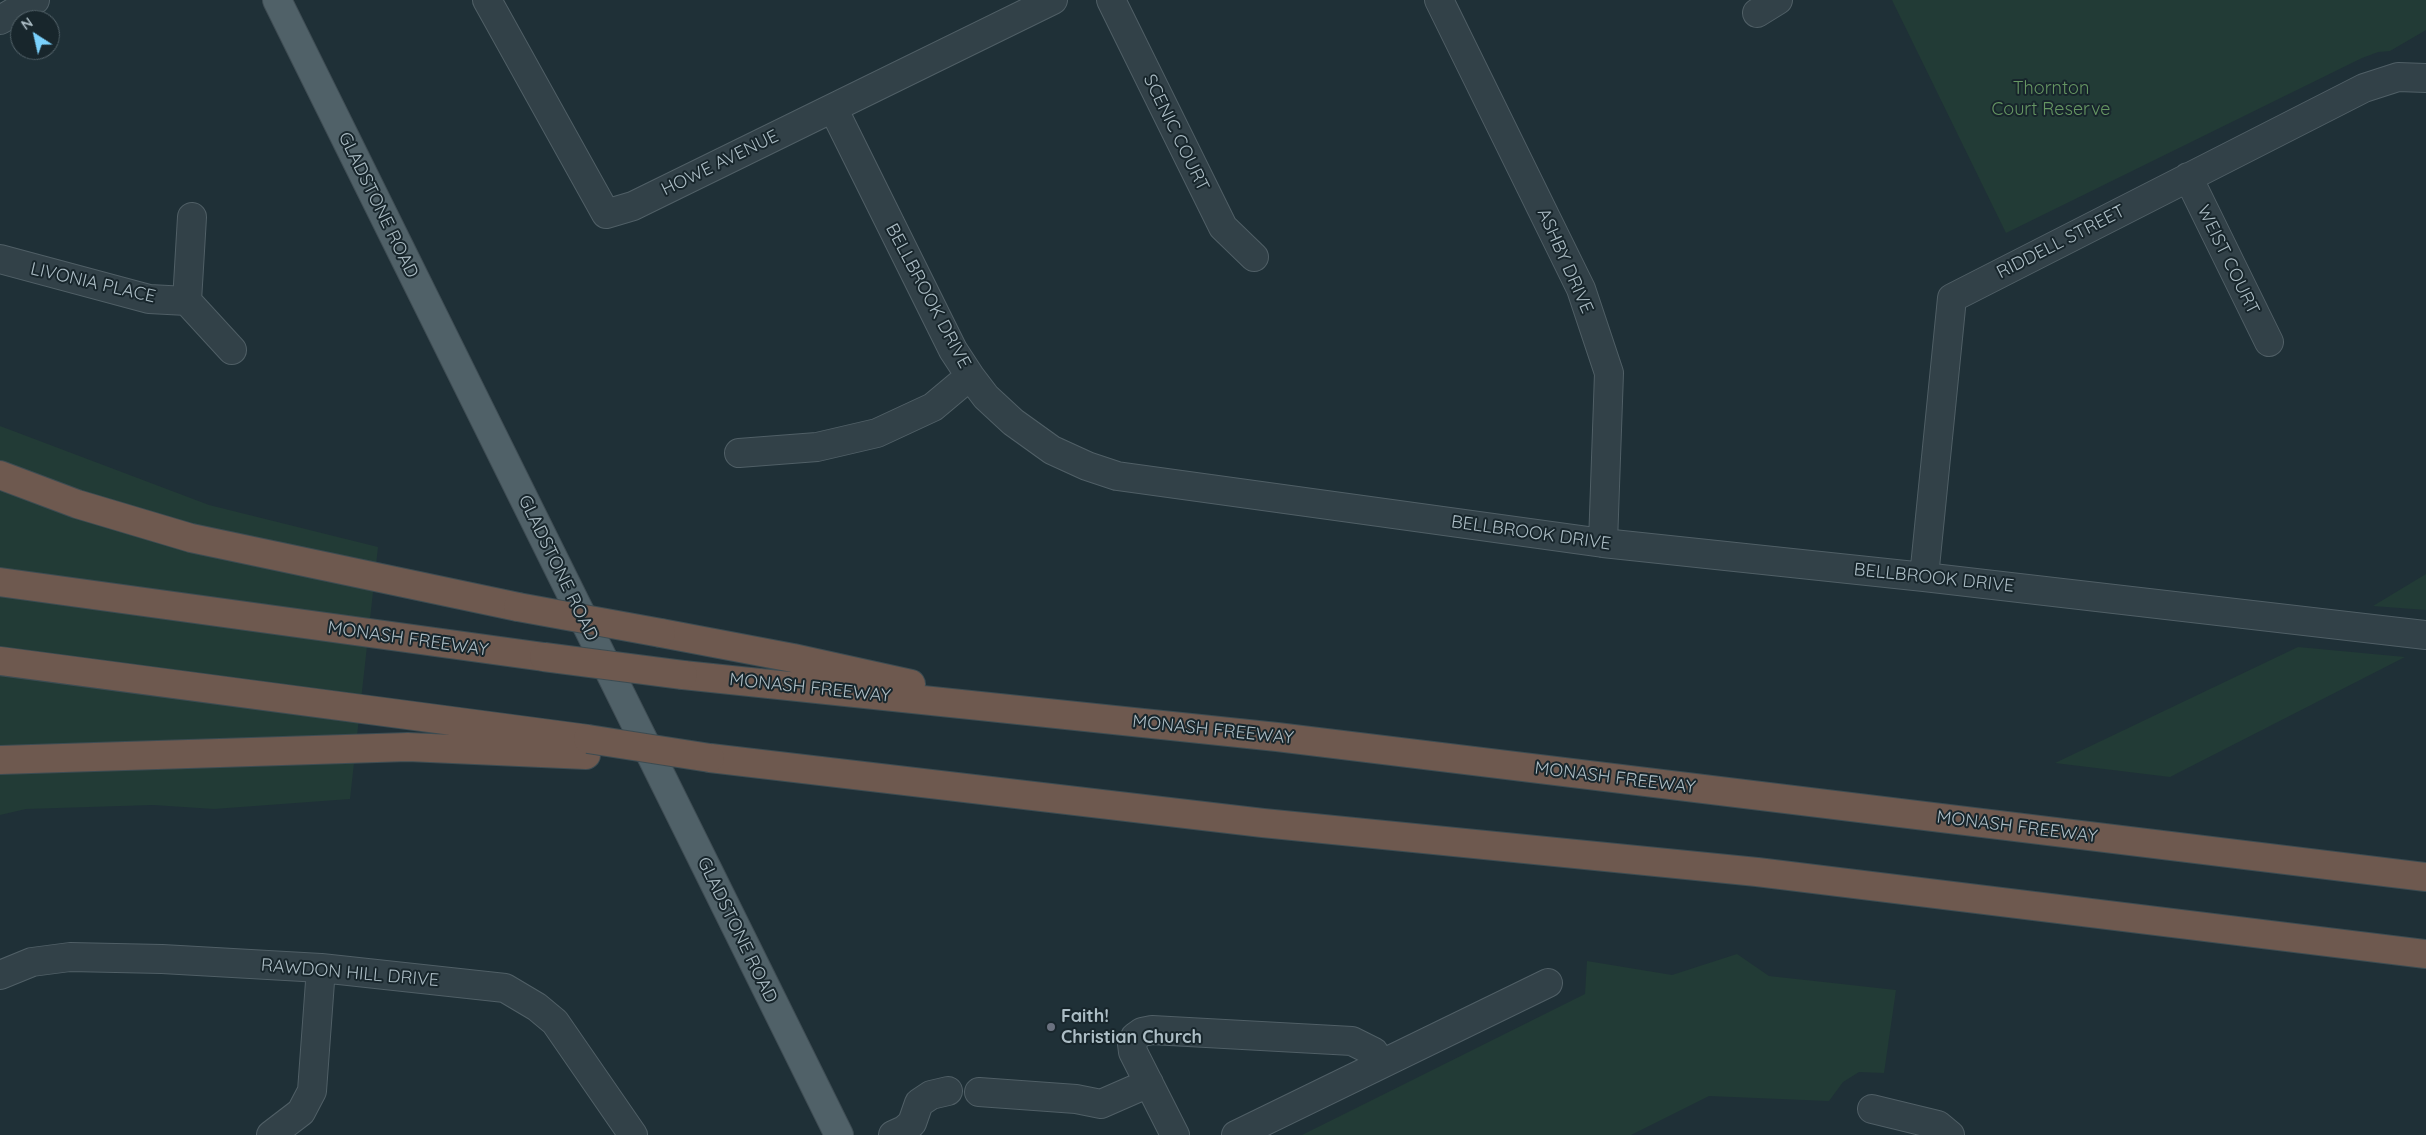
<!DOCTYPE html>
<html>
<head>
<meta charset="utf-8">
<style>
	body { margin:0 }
	#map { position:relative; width:2426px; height:1135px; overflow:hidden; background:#1f3037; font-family:Quicksand,sans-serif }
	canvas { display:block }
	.north { position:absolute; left:10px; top:10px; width:50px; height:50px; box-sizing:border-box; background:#18262c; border:1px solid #536269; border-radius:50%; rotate:325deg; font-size:14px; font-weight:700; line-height:20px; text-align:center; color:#acbdc5 }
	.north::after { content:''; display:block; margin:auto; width:18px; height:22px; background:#7ad1fc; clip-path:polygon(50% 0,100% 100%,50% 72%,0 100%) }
</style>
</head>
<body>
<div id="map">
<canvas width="2426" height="1135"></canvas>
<div class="north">N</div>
</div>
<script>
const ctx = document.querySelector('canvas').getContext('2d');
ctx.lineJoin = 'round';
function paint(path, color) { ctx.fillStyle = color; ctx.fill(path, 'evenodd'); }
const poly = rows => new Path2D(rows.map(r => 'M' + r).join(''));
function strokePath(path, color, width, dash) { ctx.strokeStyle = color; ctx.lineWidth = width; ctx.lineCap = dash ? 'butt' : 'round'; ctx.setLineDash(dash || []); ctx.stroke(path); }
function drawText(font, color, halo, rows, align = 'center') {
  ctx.font = font + ' Quicksand,sans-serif'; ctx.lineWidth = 4; ctx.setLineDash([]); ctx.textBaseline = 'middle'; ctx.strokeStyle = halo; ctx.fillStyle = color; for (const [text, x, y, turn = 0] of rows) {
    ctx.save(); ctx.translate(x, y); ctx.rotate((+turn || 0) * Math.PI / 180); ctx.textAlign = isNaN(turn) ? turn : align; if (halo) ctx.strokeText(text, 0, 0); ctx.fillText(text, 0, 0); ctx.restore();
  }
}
paint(poly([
	[1892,0,2426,0,2426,30,2390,51,2378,52,2362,58,2006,233],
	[0,426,209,505,378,547,350,799,214,809,153,805,26,809,0,815],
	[2426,574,2426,610,2373,606],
	[2298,647,2405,657,2170,777,2055,763],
	[1737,954,1769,976,1896,990,1884,1073,1859,1072,1843,1082,1829,1101,1709,1096,1631,1135,1302,1135,1585,994,1587,961,1672,975]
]), '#223b36');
const minor = poly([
	[487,0,606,214,633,206,1053,0],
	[1111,0,1223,227,1254,257],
	[1439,0,1581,289,1609,373,1603,543],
	[1757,13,1778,0],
	[0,20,35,0],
	[833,108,953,350,970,376,986,397,1013,422,1052,450,1087,466,1117,476,1603,543,1924,577,2426,635],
	[2188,177,2269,342],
	[192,217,187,301,232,350],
	[0,259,149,299,187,301],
	[739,453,817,447,877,433,933,407,970,376],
	[1924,577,1952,298,2364,88,2398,77,2426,78],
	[0,975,32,962,70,957,162,959,321,968,505,988,537,1007,555,1022,633,1135],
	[979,1092,1076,1099,1101,1104,1149,1083],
	[1872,1109,1938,1125,1950,1135],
	[271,1135,301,1112,312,1091,321,968],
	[893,1135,904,1130,912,1123,919,1103,931,1095,948,1091],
	[1175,1135,1133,1052,1132,1044,1135,1037,1142,1032,1152,1030,1352,1041,1374,1052,1381,1064],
	[1236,1135,1548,983]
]);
const major = poly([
	[277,0,839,1135]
]);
const highway = poly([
	[0,475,77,504,191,538,518,607],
	[0,582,544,657],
	[661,633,793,658,911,684],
	[0,661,588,739],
	[683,675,1277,737,2426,877],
	[710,758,1263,823,1757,872,2426,954],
	[0,760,408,747,586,755]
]);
strokePath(minor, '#505f66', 30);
strokePath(major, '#3f4d54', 30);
strokePath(highway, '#3d4c52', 30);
strokePath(minor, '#324148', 28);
strokePath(major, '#506168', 28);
strokePath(highway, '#6e594f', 28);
const highwayBridge = poly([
	[518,607,661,633],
	[544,657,683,675],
	[588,739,710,758]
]);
strokePath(highwayBridge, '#3d4c52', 30, []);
strokePath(highwayBridge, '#6e594f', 28);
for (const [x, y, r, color] of [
	[1051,1027,5,"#6b7280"]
]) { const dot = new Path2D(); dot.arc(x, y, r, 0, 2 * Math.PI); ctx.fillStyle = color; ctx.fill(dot); strokePath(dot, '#18262c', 2); }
drawText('18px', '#669663', '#18262c', [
	["Thornton",2051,89],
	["Court Reserve",2051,110]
]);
drawText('18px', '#acbdc5', '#18262c', [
	["SCENIC COURT",1176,133,64],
	["HOWE AVENUE",720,163,-26],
	["GLADSTONE ROAD",378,205,64],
	["RIDDELL STREET",2061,242,-27],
	["WEIST COURT",2228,260,64],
	["ASHBY DRIVE",1565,261,66],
	["LIVONIA PLACE",93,283,13],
	["BELLBROOK DRIVE",928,296,62],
	["BELLBROOK DRIVE",1531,533,8],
	["GLADSTONE ROAD",558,568,64],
	["BELLBROOK DRIVE",1934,578,6],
	["MONASH FREEWAY",408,639,8],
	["MONASH FREEWAY",810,688,6],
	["MONASH FREEWAY",1213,730,6],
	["MONASH FREEWAY",1615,778,7],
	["MONASH FREEWAY",2017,827,7],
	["GLADSTONE ROAD",737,930,64],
	["RAWDON HILL DRIVE",350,973,5]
]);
drawText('bold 18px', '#acbdc5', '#18262c', [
	["Faith!",1061,1017],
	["Christian Church",1061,1038]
], 'left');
</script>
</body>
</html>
